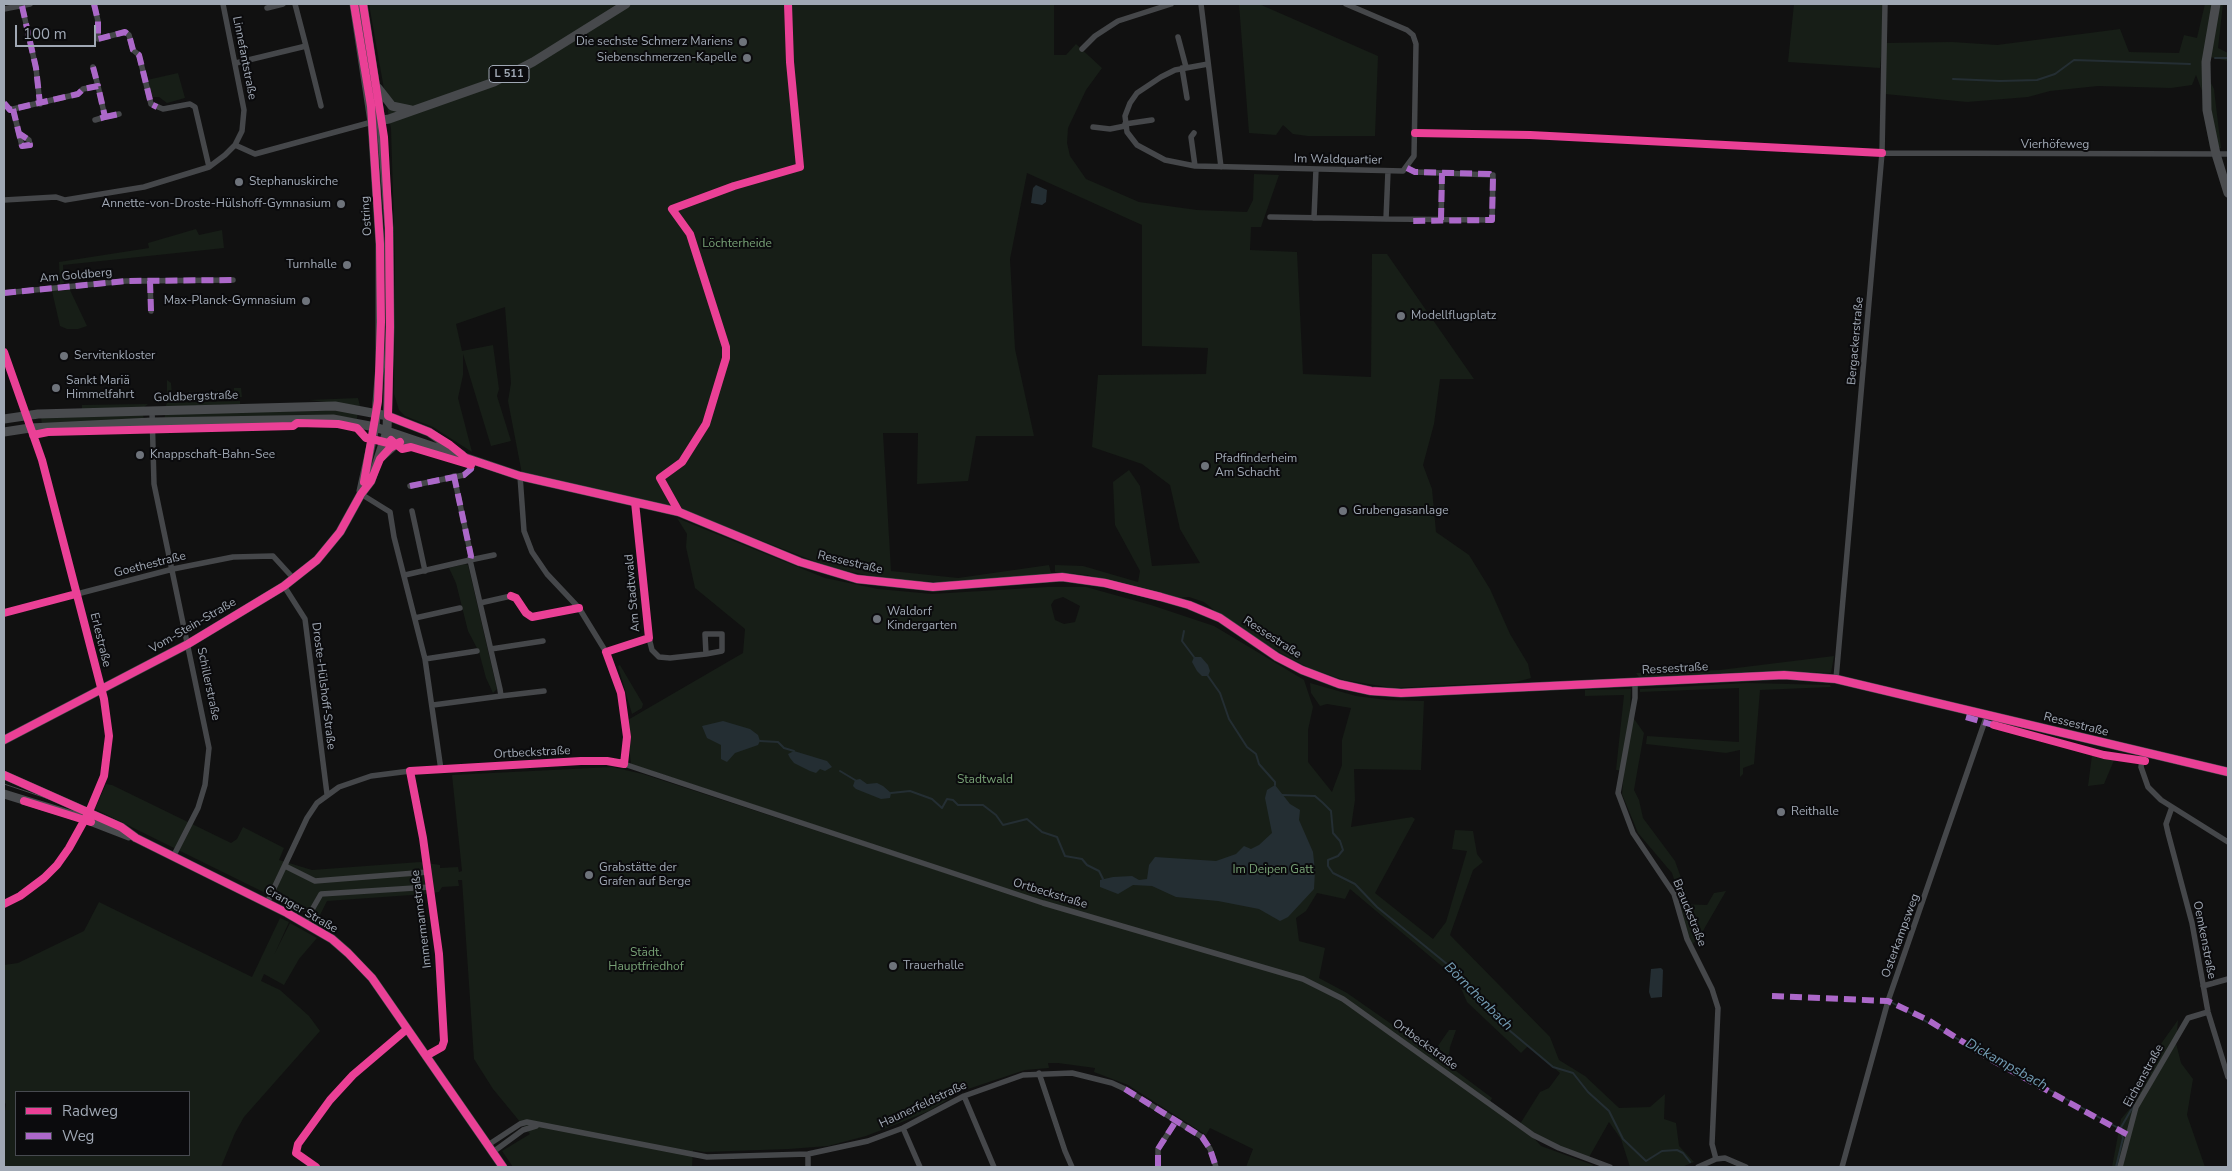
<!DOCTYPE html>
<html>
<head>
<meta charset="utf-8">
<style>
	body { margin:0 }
	#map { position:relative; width:2232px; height:1171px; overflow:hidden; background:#111; font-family:"Nunito Sans",sans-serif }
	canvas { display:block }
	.frame { position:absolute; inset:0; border:5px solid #a0a8b4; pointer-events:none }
	.legend { position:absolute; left:15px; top:1091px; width:175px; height:65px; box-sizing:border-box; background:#0b0b0d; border:1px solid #474a50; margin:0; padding:6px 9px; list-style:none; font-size:15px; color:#a0a8b4 }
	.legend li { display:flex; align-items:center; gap:10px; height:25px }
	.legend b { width:25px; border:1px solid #474a50 }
	.scale { position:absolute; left:15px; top:25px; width:81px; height:22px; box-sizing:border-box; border:2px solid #a0a8b4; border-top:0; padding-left:6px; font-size:15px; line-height:18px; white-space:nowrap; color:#a0a8b4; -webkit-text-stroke:4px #0b0b0d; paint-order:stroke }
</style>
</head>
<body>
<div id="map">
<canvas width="2232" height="1171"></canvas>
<div class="frame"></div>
<ul class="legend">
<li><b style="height:6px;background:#ea4096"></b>Radweg</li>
<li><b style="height:6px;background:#ac68c9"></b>Weg</li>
</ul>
<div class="scale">100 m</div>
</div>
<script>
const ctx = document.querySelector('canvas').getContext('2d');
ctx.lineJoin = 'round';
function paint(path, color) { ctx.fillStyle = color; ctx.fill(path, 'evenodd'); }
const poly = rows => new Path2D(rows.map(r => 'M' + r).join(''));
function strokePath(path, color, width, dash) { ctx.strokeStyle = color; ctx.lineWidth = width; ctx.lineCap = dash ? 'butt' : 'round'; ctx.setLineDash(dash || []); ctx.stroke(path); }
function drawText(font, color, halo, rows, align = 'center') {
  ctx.font = font + ' "Nunito Sans",sans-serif'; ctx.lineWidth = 4; ctx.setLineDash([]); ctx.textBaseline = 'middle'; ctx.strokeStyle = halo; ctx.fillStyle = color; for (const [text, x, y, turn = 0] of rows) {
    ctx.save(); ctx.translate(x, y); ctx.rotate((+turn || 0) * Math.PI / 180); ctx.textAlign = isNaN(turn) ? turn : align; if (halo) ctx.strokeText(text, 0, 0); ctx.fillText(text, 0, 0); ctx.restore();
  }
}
paint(poly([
	[369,4,1054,4,1054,55,1066,55,1076,44,1102,68,1086,90,1068,128,1067,143,1070,156,1086,179,1139,202,1197,210,1247,212,1253,200,1254,174,1279,175,1261,227,1251,227,1250,250,1297,252,1303,374,1371,377,1372,254,1387,254,1474,379,1440,379,1434,424,1423,465,1432,489,1436,532,1469,555,1490,589,1510,634,1528,664,1531,678,1516,682,1393,688,1344,680,1309,668,1266,645,1215,611,1204,602,1189,597,1177,598,1087,575,1055,572,1055,565,1083,566,1138,582,1140,571,1115,525,1113,482,1129,470,1140,486,1152,566,1200,563,1180,529,1170,485,1142,464,1092,447,1098,375,1206,374,1208,348,1142,346,1142,225,1027,173,1010,259,1015,349,1034,436,976,436,968,481,917,484,918,433,883,433,891,571,958,578,1049,565,1051,573,959,583,891,580,832,568,672,506,522,474,508,401,511,383,505,307,456,324,462,351,493,345,499,389,497,396,511,441,491,446,463,354,463,375,458,398,472,452,433,427,405,416,399,410,394,394,395,259,391,129],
	[1239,4,1259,4,1378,56,1375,136,1308,136,1293,134,1283,125,1276,135,1249,133],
	[1794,4,1886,4,1880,68,1788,62],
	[2205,4,2223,4,2218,48,2228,53,2228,61,2205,56,2203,67,2214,89,2221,148,2210,148,2203,112,2202,91,2196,75,2192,85,2171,88,2098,86,2050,91,2028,97,1967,102,1885,94,1885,43,1952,42,1997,45,2120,29,2129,52,2179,53,2184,35,2197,38],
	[178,73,185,98,167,103,159,97,151,97,147,80],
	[196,229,199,235,222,230,224,248,63,265,64,283,60,284,59,262,149,248,148,243],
	[70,290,87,326,78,329,67,329,60,326,52,291],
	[167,380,171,383,172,395,188,395,190,390,191,394,215,394,217,389,217,393,234,393,234,388,241,388,242,397,167,399],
	[358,398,360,406,309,400],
	[240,401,240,404,165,407,167,403],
	[148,404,143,408,82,409,82,405],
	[317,409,358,411,357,419,336,416,164,419,166,412],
	[143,415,144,419,42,425,41,417],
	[677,518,825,578,878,589,932,594,1047,587,1086,587,1151,605,1214,626,1304,680,1313,707,1308,730,1308,762,1332,792,1342,765,1342,740,1351,708,1327,704,1320,706,1311,693,1310,683,1356,696,1387,700,1424,701,1421,770,1354,769,1355,800,1351,827,1412,817,1415,819,1375,893,1433,939,1446,922,1467,851,1452,849,1455,830,1473,831,1477,854,1483,862,1473,870,1450,935,1550,1037,1559,1060,1585,1076,1619,1108,1650,1107,1665,1094,1664,1119,1676,1123,1679,1146,1694,1162,1682,1167,1630,1167,1621,1139,1609,1122,1588,1159,1559,1148,1520,1124,1540,1092,1549,1088,1560,1073,1528,1046,1521,1053,1467,1002,1457,979,1350,889,1345,899,1317,893,1306,911,1296,918,1299,941,1325,948,1319,978,1347,993,1433,1053,1449,1030,1456,1030,1450,1047,1448,1065,1492,1098,1489,1105,1532,1136,1541,1146,1593,1165,1592,1167,1246,1167,1253,1149,1210,1128,1206,1135,1128,1085,1094,1072,1095,1068,1058,1063,1048,1063,1049,1068,1025,1070,962,1091,929,1111,902,1122,866,1136,828,1146,789,1149,704,1152,693,1150,692,1167,513,1167,502,1151,530,1134,493,1089,474,1059,462,880,458,880,459,886,442,887,439,892,425,894,327,901,318,919,95,809,106,784,112,785,231,843,237,839,243,827,284,848,279,860,312,870,420,862,440,865,440,868,458,867,459,872,462,871,452,775,612,767,643,774,1044,905,1306,978,1045,902,631,764,626,721,743,653,745,629,695,588,686,547,687,534],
	[1063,597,1080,606,1075,622,1064,624,1055,620,1051,605,1054,600],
	[465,564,468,565,497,689,493,693,486,678,479,652,468,631,456,583,449,568],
	[1834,656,1831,673,1766,671,1639,677,1636,673,1720,670],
	[620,665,643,704,642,708,632,714,618,666],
	[1747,683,1830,685,1831,687,1760,690,1754,764,1743,768,1743,774,1740,777,1740,750,1726,753,1646,744,1647,736,1739,742,1739,688,1640,692,1640,689],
	[1631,689,1630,713,1644,733,1634,790,1639,800,1643,818,1675,861,1690,903,1682,903,1672,873,1638,833,1622,794,1624,771,1616,770,1624,695,1585,696,1585,690],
	[2092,755,2115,758,2104,784,2088,786],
	[1726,891,1700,936,1691,946,1676,904,1707,905,1714,893],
	[99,902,252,977,280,918,289,922,274,955,290,923,317,938,299,959,284,985,264,974,261,981,280,990,309,1016,320,1031,244,1117,235,1133,221,1167,4,1167,4,1118,6,1104,4,1102,4,965,18,963,84,931],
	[16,1092,189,1092,189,1155,16,1155],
	[2178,1020,2176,1043,2181,1063,2193,1079,2187,1115,2205,1167,2112,1167,2121,1119,2133,1105,2140,1073]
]), '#171e17');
paint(poly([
	[1036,185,1047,190,1046,202,1042,205,1031,203,1033,188],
	[1194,657,1201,657,1208,665,1210,671,1208,676,1202,676,1197,671,1192,662],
	[723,721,750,729,758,735,760,741,758,745,735,753,727,762,721,759,721,745,707,738,702,726],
	[794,751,827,761,832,767,825,771,820,769,816,773,810,771,794,763,790,758,788,754],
	[860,779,867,784,877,783,883,786,891,793,890,798,881,799,856,789,853,786,855,780],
	[1275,785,1290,804,1300,810,1299,820,1313,852,1315,871,1314,889,1288,917,1280,921,1259,909,1218,901,1176,897,1152,886,1133,885,1118,894,1100,887,1100,880,1113,877,1132,876,1139,880,1147,879,1149,865,1155,857,1216,861,1236,854,1244,846,1251,849,1259,845,1272,833,1265,798,1267,790],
	[1661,968,1663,970,1662,997,1651,998,1649,992,1651,969]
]), '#242e33');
strokePath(poly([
	[2215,58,2228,58],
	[1953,79,2000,81,2037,80,2055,74,2074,60,2190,64],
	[1184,631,1182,641,1194,657],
	[1208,676,1220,693,1229,719,1247,747,1256,754,1259,764,1275,782,1275,785],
	[760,741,778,742,784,748,794,751],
	[840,771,855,780],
	[891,793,910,791,932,799,942,808,947,799,953,800,958,805,983,805,996,815,1003,825,1027,819,1042,832,1057,837,1065,856,1082,859,1087,865,1099,871,1103,879],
	[1282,795,1315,796,1323,803,1331,811,1333,833,1340,841,1343,850,1338,856,1328,860,1328,866,1333,873,1355,884,1377,907,1458,973,1473,996,1503,1025,1553,1067,1573,1073,1588,1092,1609,1111,1623,1139,1646,1161,1662,1151,1677,1150,1683,1153,1690,1162],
	[1891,1002,2120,1129],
	[2116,1167,2123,1138,2120,1129,2134,1105]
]), '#242e33', 2);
strokePath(poly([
	[94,4,98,21,98,39,125,32,129,35,133,50,139,55,151,104,163,109,190,104,195,107,209,167],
	[1201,4,1221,167],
	[22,6,36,68,40,104],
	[267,8,283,4],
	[4,9,30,4],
	[1178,37,1186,67],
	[306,46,321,106],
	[1082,49,1095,36,1118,21,1171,4],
	[236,63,306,46,295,4],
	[1208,64,1175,70,1161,77,1137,93,1130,103,1125,116,1127,132,1137,145,1165,160,1195,166,1403,171,1414,156,1416,44,1413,35,1407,30,1346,4],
	[93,67,98,86],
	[1182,68,1187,98],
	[4,103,10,110,13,109,78,94,83,89,98,86,105,117,95,120],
	[13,109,22,146,30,145,29,140,20,134],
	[105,117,119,114],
	[1125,124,1152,120],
	[1093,127,1110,129,1125,126],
	[1194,133,1191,137,1195,166],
	[235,145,255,154,372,122],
	[1882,153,2228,154],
	[4,200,56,197,65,200,144,187,209,167,225,155,235,145,242,131,244,110,223,4],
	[1270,217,1386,219,1388,171],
	[1314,218,1316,169],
	[1386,219,1492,220,1493,175,1415,172,1407,168],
	[1441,220,1442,173],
	[150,281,151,311],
	[4,293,126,281,233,280],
	[4,352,42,460,104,699,109,736,104,776,89,812,69,848,57,865,44,878,20,896,4,904],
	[152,411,154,484,209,748,205,785,198,808,173,857],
	[454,476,471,556,470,560,494,555],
	[520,476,524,531,532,552,547,574,579,608,606,652,619,685,627,737,624,764],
	[410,486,464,475,471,469,474,460],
	[361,494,390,512,394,537,425,659,441,770],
	[635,502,649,638,652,650,659,657,670,658,706,654,722,651,722,634,705,634,706,654],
	[412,511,425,571],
	[405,575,470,560,500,689,501,696,433,705],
	[284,586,305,619,327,794],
	[480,603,511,596],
	[4,613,173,569,233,557,273,556,294,579],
	[415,618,460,608],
	[491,649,543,641],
	[606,652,649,638],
	[425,659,477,651],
	[1836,679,1882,153,1885,4],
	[1635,682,1635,698,1618,793,1633,833,1674,894,1687,939,1712,989,1718,1008,1712,1144,1716,1159],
	[501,696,544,691],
	[2143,752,2141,767,2148,787,2161,800,2228,842],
	[410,771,423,838,439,954,444,1041,442,1047,426,1056],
	[2172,807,2166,824,2168,833,2192,923,2208,1012,2228,1077],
	[285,866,315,881,428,872],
	[267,903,307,818,317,803,339,787,371,776,410,771,581,761,607,761,624,764,1043,903,1303,979,1343,999,1533,1135,1559,1148,1610,1167],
	[305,922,321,894,430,887],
	[2203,986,2228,979],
	[1039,1073,1065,1151,1072,1167],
	[964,1096,994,1167],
	[903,1128,920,1167],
	[488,1145,520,1124,527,1122,707,1157,808,1154,868,1141,903,1128,964,1096,1023,1075,1072,1073,1112,1083,1125,1089,1202,1137,1210,1149,1216,1167],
	[493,1152,523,1130,536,1126],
	[808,1154,808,1167],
	[316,1167,296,1153,298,1144,330,1100,353,1075,407,1029],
	[1158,1167,1158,1149,1176,1121],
	[1698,1167,1716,1159,1725,1158,1746,1167],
	[1842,1167,1888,1001,1987,715],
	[2120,1167,2136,1107,2188,1018,2208,1012]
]), '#45474a', 5.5);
strokePath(poly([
	[2216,4,2206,62,2207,110,2216,154,2228,193],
	[4,419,38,414,335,406,388,416,429,432,462,455],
	[4,432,30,428,152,422,333,419,375,427,520,476,679,512,800,562,857,579,933,587,1062,577,1105,583,1161,597,1189,605,1220,618,1277,657,1302,670,1339,684,1371,691,1401,693,1784,675,1836,679,2228,772],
	[381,457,397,443,409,440],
	[361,491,375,427,380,365,380,244,372,122],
	[4,740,188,644,284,586,317,560,340,532,361,494,371,481,387,431,390,327,389,228,381,121],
	[4,775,121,827,136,838,287,913,332,939,348,953,372,978,503,1167],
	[4,794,85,819,129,836]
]), '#494b4e', 9);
strokePath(poly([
	[354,4,372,122,389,119,494,82,533,62,626,4],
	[363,4,381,121],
	[378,88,392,106,411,110]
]), '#47494c', 9);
strokePath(poly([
	[4,784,79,809,299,917,331,936,351,953,375,980,505,1167]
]), '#454749', 1);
strokePath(poly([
	[94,4,98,21,98,39,125,32,129,35,133,50,139,55,151,104,157,107],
	[22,6,36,68,40,104],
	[93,67,98,86],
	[4,103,10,110,13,109,78,94,83,89,98,86,105,117,95,120],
	[13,109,22,146,30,145,29,140,20,134],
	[105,117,119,114],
	[1407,168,1415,172,1490,174,1493,177,1492,220,1413,221],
	[1441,220,1442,173],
	[150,281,151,311],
	[4,293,126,281,233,280],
	[454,476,471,556,470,560],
	[410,486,464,475,471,469,473,463],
	[1966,717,1997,726],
	[1772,996,1888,1001,1928,1020,1992,1060,2128,1135],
	[1125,1089,1202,1137,1210,1149,1216,1167],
	[1158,1167,1158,1149,1176,1121]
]), '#ac68c9', 6, [12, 6]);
strokePath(poly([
	[354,4,371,106,380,244,381,322,378,401,364,482],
	[363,4,384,137,389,228,390,327,388,416,429,432,450,445,466,458,520,476,679,512,800,562,857,579,933,587,1062,577,1105,583,1161,597,1189,605,1220,618,1277,657,1302,670,1339,684,1371,691,1401,693,1784,675,1836,679,2228,772],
	[1415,133,1530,135,1882,153],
	[4,352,42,460,104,699,109,736,104,776,89,812,69,848,57,865,44,878,20,896,4,904],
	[33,435,48,432,293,426,297,423,338,424,357,428,366,438,372,439,388,443,391,440,402,449,411,447,471,465],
	[679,512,660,478,682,462,706,424,726,358,726,347,690,234,672,209,734,186,800,167,790,62,788,4],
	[511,596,516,598,526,613,532,617,579,608],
	[4,613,76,594],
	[1994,725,2104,755,2145,761],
	[4,740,188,644,284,586,317,560,340,532,361,494,371,481,380,459,390,448,400,442],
	[4,775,121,827,136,838,287,913,332,939,348,953,372,978,503,1167],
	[24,801,91,822],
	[426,1056,442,1047,444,1041,439,954,423,838,410,771,581,761,607,761,624,764,627,737,621,693,606,652,649,638,635,502],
	[316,1167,296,1153,298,1144,330,1100,353,1075,407,1029]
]), '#ea4096', 8);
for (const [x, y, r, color] of [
	[743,42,5,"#6e737b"],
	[747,58,5,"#6e737b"],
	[239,182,5,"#6e737b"],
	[341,204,5,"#6e737b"],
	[347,265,5,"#6e737b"],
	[306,301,5,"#6e737b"],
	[1401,316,5,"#6e737b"],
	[64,356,5,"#6e737b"],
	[56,388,5,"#6e737b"],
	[140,455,5,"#6e737b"],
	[1205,466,5,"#6e737b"],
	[1343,511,5,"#6e737b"],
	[877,619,5,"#6e737b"],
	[1781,812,5,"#6e737b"],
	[589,875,5,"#6e737b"],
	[893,966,5,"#6e737b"]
]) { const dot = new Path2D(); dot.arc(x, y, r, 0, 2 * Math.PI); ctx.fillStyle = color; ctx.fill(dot); strokePath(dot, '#0b0b0d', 2); }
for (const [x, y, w] of [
	[509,74,40]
]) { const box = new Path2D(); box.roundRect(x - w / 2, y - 8.5, w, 17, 4); ctx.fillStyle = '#0b0b0d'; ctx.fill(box); strokePath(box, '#a0a8b4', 1); }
drawText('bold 11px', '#a0a8b4', null, [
	["L 511",509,74]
]);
drawText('12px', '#a0a8b4', '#0b0b0d', [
	["Die sechste Schmerz Mariens",733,42,"right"],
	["Siebenschmerzen-Kapelle",737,58,"right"],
	["Stephanuskirche",249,182],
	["Annette-von-Droste-Hülshoff-Gymnasium",331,204,"right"],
	["Turnhalle",337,265,"right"],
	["Max-Planck-Gymnasium",296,301,"right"],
	["Modellflugplatz",1411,316],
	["Servitenkloster",74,356],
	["Sankt Mariä",66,381],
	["Himmelfahrt",66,395],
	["Knappschaft-Bahn-See",150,455],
	["Pfadfinderheim",1215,459],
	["Am Schacht",1215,473],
	["Grubengasanlage",1353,511],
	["Waldorf",887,612],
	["Kindergarten",887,626],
	["Reithalle",1791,812],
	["Grabstätte der",599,868],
	["Grafen auf Berge",599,882],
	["Trauerhalle",903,966]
], 'left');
drawText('12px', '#a0a8b4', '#0b0b0d', [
	["Linnefantstraße",244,58,79],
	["Vierhöfeweg",2055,145],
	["Im Waldquartier",1338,160,1],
	["Ostring",367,216,-94],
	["Am Goldberg",76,276,-5],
	["Bergackerstraße",1856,341,-85],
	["Goldbergstraße",196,397,-2],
	["Ressestraße",850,563,13],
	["Goethestraße",150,565,-14],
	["Am Stadtwald",633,593,-95],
	["Vom-Stein-Straße",193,626,-30],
	["Ressestraße",1272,638,33],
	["Erlestraße",100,640,76],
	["Ressestraße",1675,669,-3],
	["Schillerstraße",208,684,78],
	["Droste-Hülshoff-Straße",323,686,83],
	["Ressestraße",2076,725,14],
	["Ortbeckstraße",532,753,-3],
	["Ortbeckstraße",1050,894,17],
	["Cranger Straße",301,910,30],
	["Brauckstraße",1689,913,68],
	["Immermannstraße",422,919,-97],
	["Osterkampsweg",1901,936,-70],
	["Oemkenstraße",2204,940,79],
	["Ortbeckstraße",1425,1045,36],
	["Eichenstraße",2144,1076,-61],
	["Haunerfeldstraße",923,1105,-25]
]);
drawText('12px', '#77a175', '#0b0b0d', [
	["Löchterheide",737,244],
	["Stadtwald",985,780],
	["Im Deipen Gatt",1273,870],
	["Städt.",646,953],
	["Hauptfriedhof",646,967]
]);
drawText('italic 14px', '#739cb3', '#0b0b0d', [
	["Börnchenbach",1478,997,45],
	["Dickampsbach",2006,1065,29]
]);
</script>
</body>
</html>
